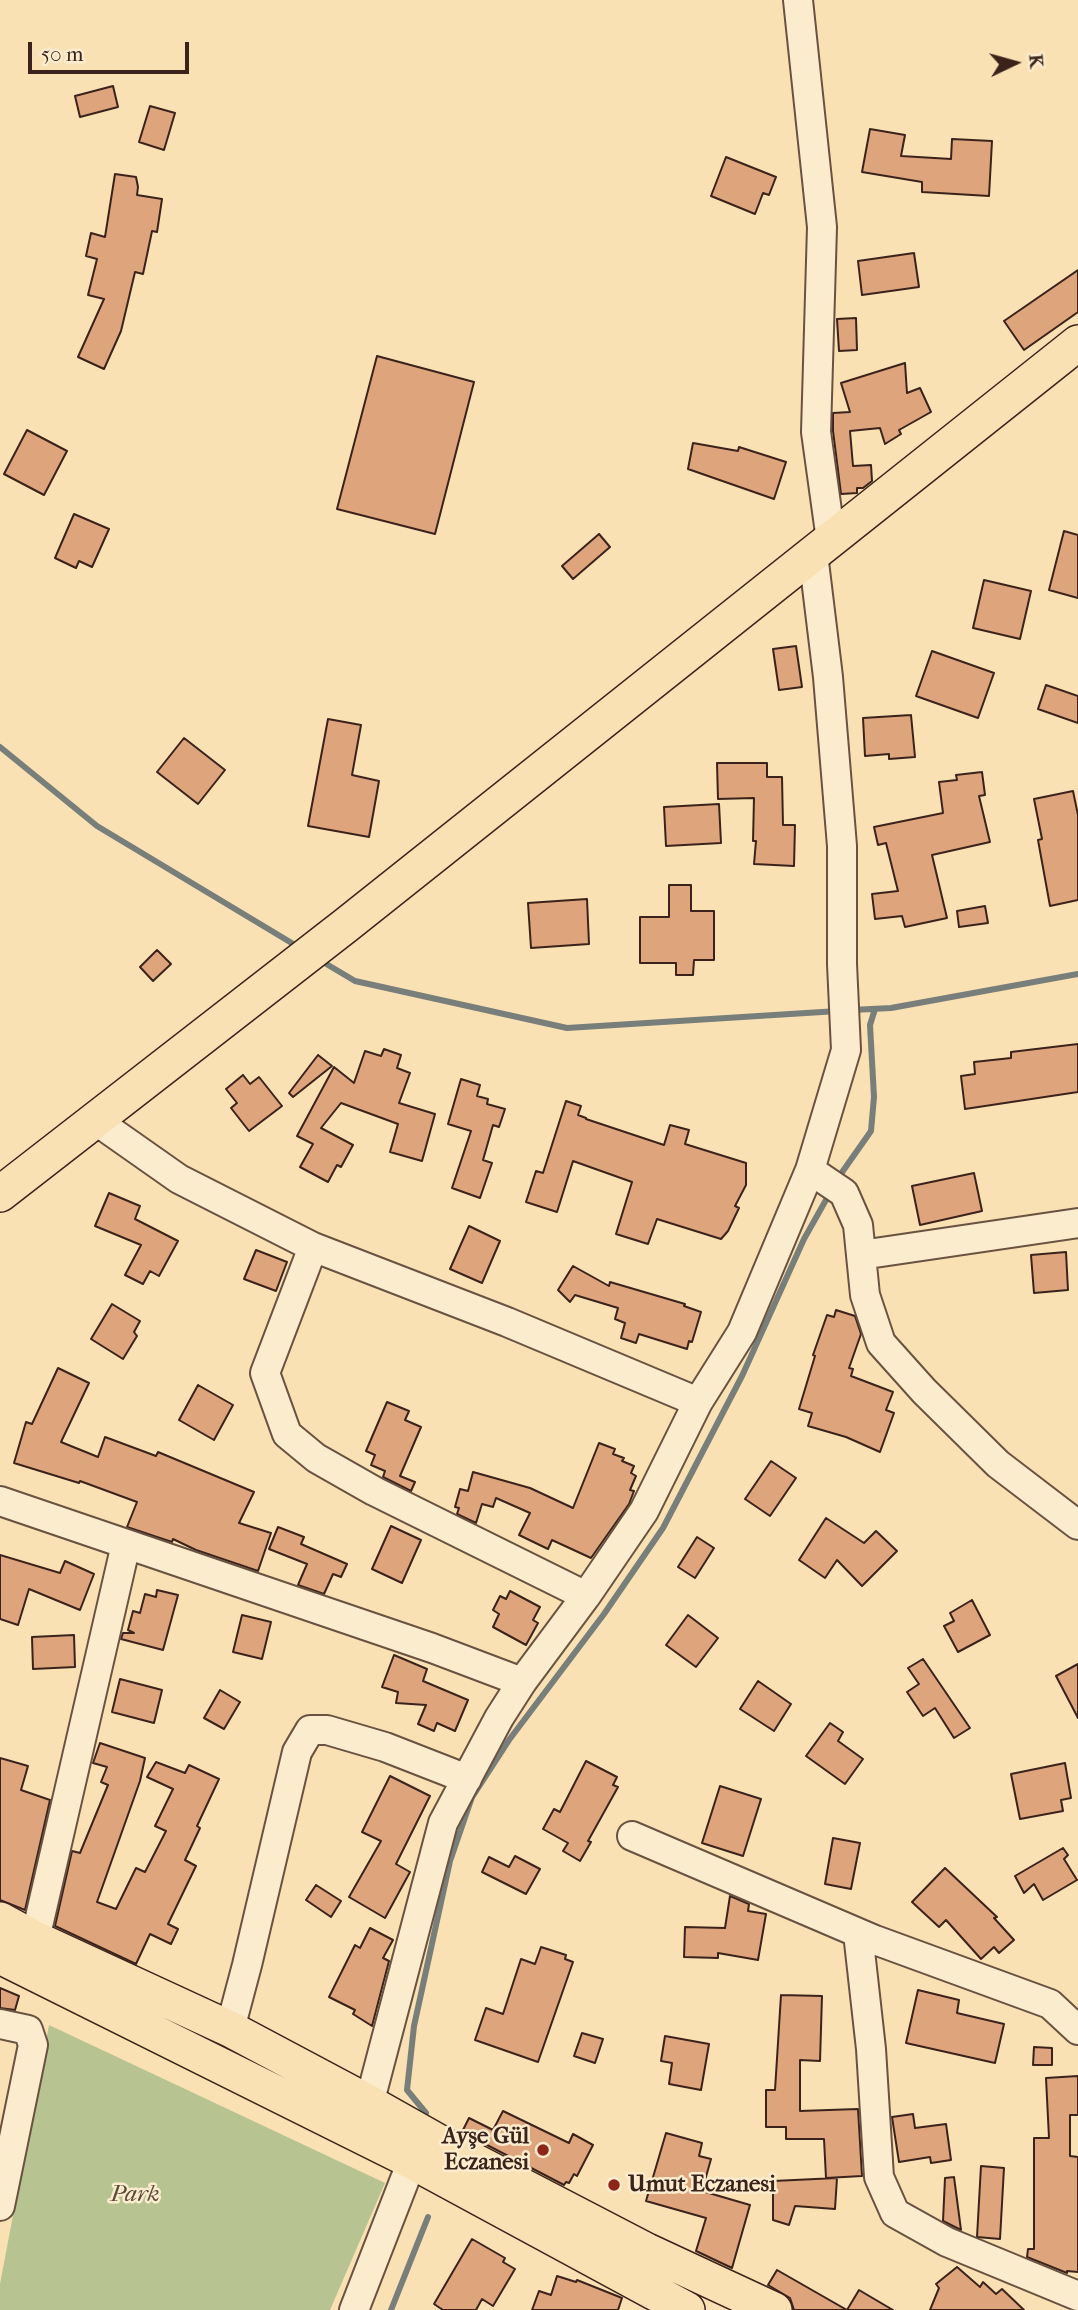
<!DOCTYPE html>
<html>
<head>
<meta charset="utf-8">
<style>
	body { margin:0 }
	#map { position:relative; width:1078px; height:2310px; overflow:hidden; background:#f9e1b3; font-family:"IM FELL French Canon",serif }
	canvas { display:block }
	.north { position:absolute; left:980px; top:28px; width:70px; height:70px; -webkit-text-stroke:5px #fbecce; paint-order:stroke; rotate:85deg; font-size:19px; font-weight:700; line-height:28px; text-align:center; color:#3b231b }
	.north::after { content:''; display:block; margin:auto; width:24px; height:32px; background:#3b231b; clip-path:polygon(50% 0,100% 100%,50% 72%,0 100%) }
	.scale { position:absolute; left:28px; top:42px; width:161px; height:32px; box-sizing:border-box; border:4px solid #3b231b; border-top:0; padding-left:9px; font-size:21px; line-height:24px; white-space:nowrap; color:#3b231b; -webkit-text-stroke:5px #fbecce; paint-order:stroke }
</style>
</head>
<body>
<div id="map">
<canvas width="1078" height="2310"></canvas>
<div class="north">K</div>
<div class="scale">50 m</div>
</div>
<script>
const ctx = document.querySelector('canvas').getContext('2d');
ctx.lineJoin = 'round';
function paint(path, color) { ctx.fillStyle = color; ctx.fill(path, 'evenodd'); }
const poly = rows => new Path2D(rows.map(r => 'M' + r).join(''));
function strokePath(path, color, width, dash) { ctx.strokeStyle = color; ctx.lineWidth = width; ctx.lineCap = dash ? 'butt' : 'round'; ctx.setLineDash(dash || []); ctx.stroke(path); }
function drawText(font, color, halo, rows, align = 'center') {
  ctx.font = font + ' "IM FELL French Canon",serif'; ctx.lineWidth = 5; ctx.setLineDash([]); ctx.textBaseline = 'middle'; ctx.strokeStyle = halo; ctx.fillStyle = color; for (const [text, x, y, turn = 0] of rows) {
    ctx.save(); ctx.translate(x, y); ctx.rotate((+turn || 0) * Math.PI / 180); ctx.textAlign = isNaN(turn) ? turn : align; if (halo) ctx.strokeText(text, 0, 0); ctx.fillText(text, 0, 0); ctx.restore();
  }
}
paint(poly([
	[49,2025,385,2183,330,2310,0,2310,0,2284]
]), '#b7c491');
strokePath(poly([
	[0,747,97,826,300,948],
	[318,959,355,981,567,1028,838,1011],
	[852,1010,891,1008,1078,974],
	[838,1178,871,1131,874,1097,870,1025,875,1009],
	[426,2113,407,2090,414,2026,450,1861,472,1797,509,1740,604,1614,663,1528,742,1376,804,1239,831,1191],
	[391,2310,428,2217]
]), '#787e79', 6);
const building = poly([
	[113,86,118,107,80,117,75,96,113,86],
	[150,106,175,113,164,150,139,142,150,106],
	[870,129,905,135,901,156,951,159,952,139,992,141,989,196,922,192,922,182,862,172,870,129],
	[726,157,776,177,769,195,763,193,755,214,711,196,726,157],
	[115,174,136,177,138,187,137,195,162,199,157,232,152,231,143,274,135,272,121,331,104,369,78,357,104,299,88,295,97,259,86,256,91,233,105,237,115,174],
	[914,253,919,287,862,295,858,261,914,253],
	[1078,270,1078,312,1024,350,1004,321,1078,270],
	[856,318,857,350,839,351,837,319,856,318],
	[377,356,474,382,435,534,337,509,377,356],
	[905,363,907,393,920,388,931,412,899,430,901,434,885,444,880,428,850,431,853,466,871,465,872,481,863,488,857,488,857,493,841,494,833,431,833,413,850,412,841,383,905,363],
	[27,430,67,451,44,495,4,474,27,430],
	[693,443,738,451,739,447,786,462,774,499,688,469,693,443],
	[74,514,109,529,92,567,79,561,76,568,55,558,74,514],
	[1064,531,1078,535,1078,598,1049,590,1064,531],
	[599,534,610,547,573,579,562,566,599,534],
	[984,580,1031,591,1020,639,973,628,984,580],
	[796,646,802,687,779,690,773,649,796,646],
	[932,651,994,673,978,718,916,696,932,651],
	[1046,685,1078,696,1078,723,1038,709,1046,685],
	[911,715,915,757,889,759,889,754,865,756,863,718,911,715],
	[328,719,361,725,352,775,379,781,369,837,308,826,328,719],
	[184,738,225,770,198,804,157,772,184,738],
	[717,763,767,763,767,777,782,777,783,825,795,825,794,866,754,864,756,841,753,841,754,798,718,799,717,763],
	[982,772,985,795,979,796,990,842,932,855,947,918,905,927,902,916,875,919,872,894,898,891,886,843,878,845,874,827,943,813,939,782,957,780,956,775,982,772],
	[1073,791,1078,815,1078,900,1050,906,1038,840,1042,839,1034,799,1073,791],
	[719,804,721,843,666,846,664,807,719,804],
	[669,885,691,885,691,911,714,911,714,960,694,960,693,975,676,975,676,963,640,963,640,917,669,917,669,885],
	[587,899,589,944,531,948,528,903,587,899],
	[985,906,988,923,959,927,957,911,985,906],
	[157,950,171,964,153,981,140,967,157,950],
	[1078,1044,1078,1092,965,1109,961,1076,975,1074,974,1062,1011,1058,1011,1052,1078,1044],
	[384,1049,401,1055,397,1068,410,1073,399,1103,435,1114,422,1161,390,1152,398,1124,341,1103,321,1128,353,1145,341,1167,337,1165,328,1182,300,1167,313,1144,297,1136,334,1067,354,1083,365,1051,381,1056,384,1049],
	[318,1055,332,1066,293,1097,289,1093,318,1055],
	[243,1075,250,1084,259,1077,282,1106,249,1131,231,1108,237,1103,226,1089,243,1075],
	[461,1079,480,1085,477,1096,488,1099,487,1104,505,1109,499,1127,493,1125,483,1160,492,1163,480,1198,452,1188,471,1131,448,1124,461,1079],
	[566,1101,581,1106,578,1115,586,1118,586,1119,664,1145,670,1125,689,1130,685,1144,746,1163,746,1185,735,1206,739,1208,728,1231,721,1239,657,1219,648,1244,616,1234,632,1182,573,1161,557,1212,526,1202,536,1171,543,1173,566,1101],
	[974,1173,982,1211,920,1225,912,1186,974,1173],
	[109,1193,140,1206,135,1219,178,1241,159,1276,150,1271,143,1284,125,1275,141,1245,95,1226,109,1193],
	[469,1226,500,1241,482,1283,450,1269,469,1226],
	[256,1250,287,1262,276,1291,244,1279,256,1250],
	[1066,1252,1068,1290,1034,1293,1031,1255,1066,1252],
	[573,1266,609,1286,610,1282,685,1304,684,1306,701,1312,692,1342,689,1341,687,1349,639,1334,636,1343,621,1338,625,1323,615,1319,618,1308,575,1295,570,1302,558,1290,573,1266],
	[112,1304,140,1321,134,1332,137,1336,123,1359,91,1339,112,1304],
	[836,1310,855,1316,861,1334,849,1368,853,1369,851,1376,893,1392,886,1410,894,1413,880,1452,846,1437,808,1426,812,1413,799,1409,815,1356,813,1355,827,1315,834,1317,836,1310],
	[58,1368,89,1383,61,1442,98,1457,105,1437,156,1456,158,1452,254,1492,239,1523,271,1533,258,1571,196,1550,173,1539,172,1542,127,1527,137,1502,80,1481,79,1483,14,1463,26,1422,32,1424,58,1368],
	[198,1385,233,1405,214,1440,179,1420,198,1385],
	[387,1402,409,1411,405,1420,421,1427,400,1476,415,1482,411,1491,383,1477,385,1471,371,1465,375,1455,366,1451,387,1402],
	[599,1443,615,1449,613,1454,624,1458,622,1461,634,1466,631,1473,636,1476,630,1490,634,1491,629,1504,591,1558,552,1540,548,1549,519,1535,530,1513,496,1498,493,1507,482,1504,476,1523,457,1514,459,1508,455,1507,460,1489,468,1491,473,1472,530,1488,573,1508,599,1443],
	[771,1461,796,1478,770,1516,745,1499,771,1461],
	[826,1518,864,1543,876,1531,897,1551,862,1586,837,1560,825,1578,799,1560,826,1518],
	[391,1526,421,1540,402,1583,372,1569,391,1526],
	[278,1527,304,1537,301,1544,347,1564,341,1577,333,1574,324,1594,298,1585,307,1564,269,1549,278,1527],
	[697,1537,714,1548,695,1578,678,1567,697,1537],
	[0,1555,60,1573,65,1561,94,1574,80,1610,29,1589,18,1625,0,1619,0,1555],
	[157,1590,178,1595,163,1650,121,1639,123,1633,134,1633,128,1630,133,1611,140,1613,145,1594,156,1597,157,1590],
	[510,1591,540,1607,533,1620,538,1623,526,1645,493,1627,499,1614,493,1610,500,1596,506,1599,510,1591],
	[972,1600,990,1635,958,1652,944,1626,954,1621,950,1613,972,1600],
	[242,1615,271,1622,262,1659,233,1652,242,1615],
	[688,1615,718,1638,696,1667,666,1645,688,1615],
	[74,1635,75,1667,33,1669,32,1637,74,1635],
	[394,1655,427,1669,423,1681,468,1700,455,1731,437,1723,434,1731,418,1724,426,1705,396,1703,398,1692,382,1687,394,1655],
	[923,1659,970,1728,954,1738,935,1708,923,1716,907,1692,919,1684,908,1668,923,1659],
	[1078,1664,1078,1718,1056,1676,1078,1664],
	[120,1679,162,1690,154,1723,112,1712,120,1679],
	[758,1681,791,1704,774,1731,740,1709,758,1681],
	[220,1690,240,1702,224,1729,204,1718,220,1690],
	[830,1723,843,1732,838,1741,863,1759,845,1784,806,1756,830,1723],
	[100,1743,145,1758,140,1781,97,1902,116,1909,136,1868,145,1872,166,1831,155,1826,173,1789,147,1777,156,1762,185,1773,189,1765,219,1779,197,1826,200,1828,185,1860,196,1866,168,1924,178,1929,171,1944,150,1934,136,1964,55,1926,72,1851,80,1853,108,1785,101,1782,107,1767,93,1763,100,1743],
	[0,1758,28,1766,21,1790,50,1800,25,1910,0,1900,0,1758],
	[586,1761,617,1777,613,1785,618,1787,588,1841,591,1842,580,1861,563,1851,568,1843,543,1829,554,1809,560,1812,586,1761],
	[1065,1763,1071,1798,1061,1800,1063,1811,1020,1819,1011,1774,1065,1763],
	[390,1776,430,1796,396,1864,410,1872,385,1918,349,1897,381,1841,362,1832,390,1776],
	[720,1786,761,1799,743,1856,702,1843,720,1786],
	[833,1838,860,1843,851,1889,825,1884,833,1838],
	[1063,1848,1068,1855,1064,1859,1077,1880,1043,1900,1034,1884,1024,1893,1015,1876,1063,1848],
	[515,1856,540,1869,526,1894,482,1872,489,1857,509,1867,515,1856],
	[945,1868,997,1917,994,1918,1014,1940,999,1953,994,1947,981,1959,946,1920,939,1927,912,1902,945,1868],
	[316,1885,341,1901,331,1917,306,1900,316,1885],
	[730,1896,749,1904,748,1911,766,1914,758,1960,718,1953,718,1958,684,1957,685,1927,725,1928,730,1896],
	[370,1928,393,1940,383,1958,389,1961,372,2026,353,2014,355,2010,329,1997,355,1945,360,1948,370,1928],
	[541,1947,566,1955,565,1959,573,1962,538,2062,475,2040,486,2008,503,2014,521,1959,535,1964,541,1947],
	[0,1988,19,1996,15,2010,0,2008,0,1988],
	[918,1990,959,2000,957,2013,1004,2024,995,2063,906,2043,918,1990],
	[781,1995,822,1996,820,2061,800,2060,800,2111,858,2109,862,2176,826,2178,824,2139,786,2139,786,2127,766,2127,766,2090,775,2090,781,1995],
	[582,2033,603,2039,595,2063,574,2056,582,2033],
	[665,2036,709,2044,701,2090,669,2084,672,2063,661,2061,665,2036],
	[1034,2047,1052,2048,1052,2065,1033,2065,1034,2047],
	[1078,2076,1078,2115,1070,2115,1070,2156,1078,2157,1078,2272,1067,2271,1067,2273,1027,2257,1028,2249,1034,2249,1034,2138,1049,2138,1046,2078,1078,2076],
	[503,2111,569,2143,573,2134,593,2145,577,2176,574,2174,569,2183,566,2182,564,2185,462,2132,469,2118,493,2130,503,2111],
	[913,2114,915,2128,946,2124,951,2160,931,2163,930,2157,899,2162,892,2117,913,2114],
	[666,2133,702,2143,699,2156,711,2159,702,2191,750,2205,732,2268,696,2251,706,2218,646,2201,666,2133],
	[981,2166,1004,2168,1000,2239,977,2237,981,2166],
	[954,2177,961,2230,943,2221,945,2178,954,2177],
	[837,2178,835,2209,795,2206,789,2225,773,2220,773,2181,837,2178],
	[472,2239,505,2258,503,2262,515,2269,493,2306,482,2299,476,2310,443,2310,434,2304,472,2239],
	[957,2267,980,2287,983,2282,996,2294,1002,2289,1024,2310,930,2310,939,2288,936,2284,957,2267],
	[777,2270,847,2310,859,2290,893,2310,794,2310,790,2298,768,2285,777,2270],
	[557,2276,576,2282,577,2280,622,2298,618,2310,532,2310,539,2291,551,2295,557,2276]
]);
paint(building, '#dea57d');
strokePath(building, '#3b231b', 2);
const minor = poly([
	[798,0,822,227,816,432,831,540],
	[95,1120,179,1179,313,1247,507,1322,698,1402],
	[810,1170,844,1193,858,1225,865,1295,881,1343,924,1391,998,1464,1078,1525],
	[313,1247,265,1373,287,1434,316,1458,374,1491,586,1596],
	[861,1255,1078,1223],
	[0,1501,432,1648,522,1682],
	[632,1836,875,1940,1050,2004,1078,2030],
	[858,1933,871,2049,879,2177,895,2213,947,2242,1078,2296],
	[35,1939,126,1544],
	[0,2024,28,2030,33,2045,0,2206],
	[230,2029,247,1965,297,1752,310,1730,327,1730,385,1747,467,1779],
	[364,2123,443,1823,499,1718,522,1682,586,1596,644,1511,698,1402,742,1332,810,1170,846,1050,842,964,842,846,828,677,813,554],
	[354,2310,412,2161]
]);
const major = poly([
	[0,1194,345,926,1078,343],
	[0,1920,35,1939,230,2029,369,2103,447,2147,647,2251,774,2310],
	[0,1956,412,2161,687,2310]
]);
strokePath(minor, '#6a5241', 32);
strokePath(major, '#3b231b', 38);
strokePath(minor, '#fbecce', 28);
strokePath(major, '#f9e1b3', 35);
for (const [x, y, r, color] of [
	[543,2150,7,"#8f2418"],
	[614,2185,7,"#8f2418"]
]) { const dot = new Path2D(); dot.arc(x, y, r, 0, 2 * Math.PI); ctx.fillStyle = color; ctx.fill(dot); strokePath(dot, '#fbecce', 2.5); }
drawText('bold 23px', '#3b231b', '#fbecce', [
	["Ayşe Gül",529,2137],
	["Eczanesi",529,2163],
	["Umut Eczanesi",628,2185,"left"]
], 'right');
drawText('italic 23px', '#5a4b38', '#fbecce', [
	["Park",135,2195]
]);
</script>
</body>
</html>
